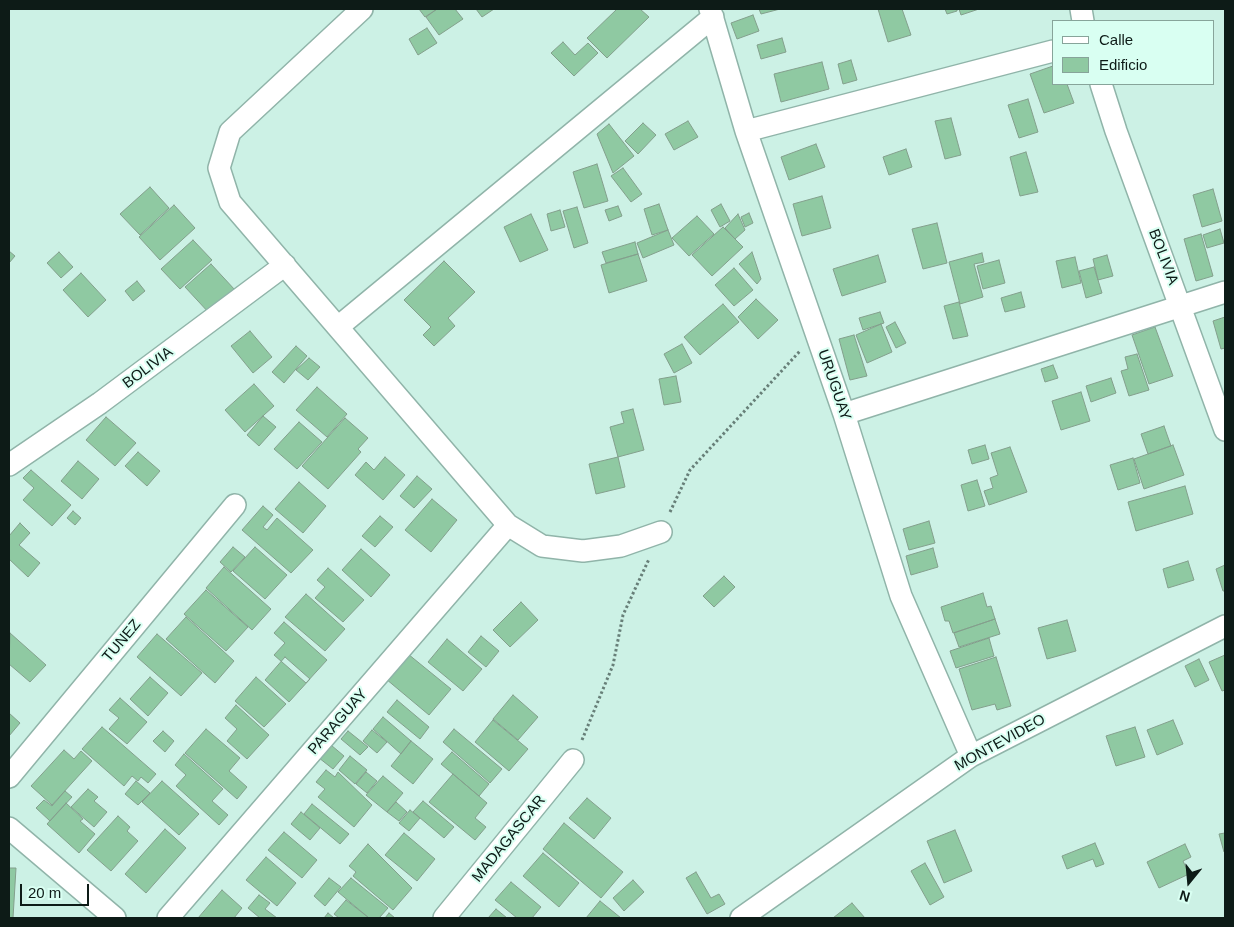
<!DOCTYPE html>
<html>
<head>
<meta charset="utf-8">
<style>
	body { margin:0 }
	#map { position:relative; width:1234px; height:927px; overflow:hidden; background:#ccf1e5; font-family:Arial,sans-serif }
	canvas { display:block }
	.frame { position:absolute; inset:0; border:10px solid #0d1b17; pointer-events:none }
	.legend { position:absolute; left:1052px; top:20px; width:162px; height:65px; box-sizing:border-box; background:#d9fff2; border:1px solid #87a49a; margin:0; padding:6px 9px; list-style:none; font-size:15px; color:#0d1b17 }
	.legend li { display:flex; align-items:center; gap:10px; height:25px }
	.legend b { width:25px; border:1px solid #87a49a }
	.north { position:absolute; left:1164px; top:857px; width:50px; height:50px; -webkit-text-stroke:4px #d9fff2; paint-order:stroke; rotate:197deg; font-size:14px; font-weight:700; line-height:20px; text-align:center; color:#0d1b17 }
	.north::after { content:''; display:block; margin:auto; width:18px; height:22px; background:#0d1b17; clip-path:polygon(50% 0,100% 100%,50% 72%,0 100%) }
	.scale { position:absolute; left:20px; top:884px; width:69px; height:22px; box-sizing:border-box; border:2px solid #0d1b17; border-top:0; padding-left:6px; font-size:15px; line-height:18px; white-space:nowrap; color:#0d1b17; -webkit-text-stroke:4px #d9fff2; paint-order:stroke }
</style>
</head>
<body>
<div id="map">
<canvas width="1234" height="927"></canvas>
<div class="frame"></div>
<ul class="legend">
<li><b style="height:6px;background:#fff"></b>Calle</li>
<li><b style="height:14px;background:#8fc9a2"></b>Edificio</li>
</ul>
<div class="north">N</div>
<div class="scale">20 m</div>
</div>
<script>
const ctx = document.querySelector('canvas').getContext('2d');
ctx.lineJoin = 'round';
function paint(path, color) { ctx.fillStyle = color; ctx.fill(path, 'evenodd'); }
const poly = rows => new Path2D(rows.map(r => 'M' + r).join(''));
function strokePath(path, color, width, dash) { ctx.strokeStyle = color; ctx.lineWidth = width; ctx.lineCap = dash ? 'butt' : 'round'; ctx.setLineDash(dash || []); ctx.stroke(path); }
function drawText(font, color, halo, rows, align = 'center') {
  ctx.font = font + ' Arial,sans-serif'; ctx.lineWidth = 4; ctx.setLineDash([]); ctx.textBaseline = 'middle'; ctx.strokeStyle = halo; ctx.fillStyle = color; for (const [text, x, y, turn = 0] of rows) {
    ctx.save(); ctx.translate(x, y); ctx.rotate((+turn || 0) * Math.PI / 180); ctx.textAlign = isNaN(turn) ? turn : align; if (halo) ctx.strokeText(text, 0, 0); ctx.fillText(text, 0, 0); ctx.restore();
  }
}
const building = poly([
	[419,9,437,9,425,17,419,9],
	[437,9,455,9,463,19,439,35,426,17,437,9],
	[476,9,494,9,482,17,476,9],
	[617,9,640,9,649,17,607,58,587,38,617,9],
	[759,9,780,9,761,14,759,9],
	[878,9,902,9,911,35,888,42,878,9],
	[945,9,957,9,957,11,947,14,945,9],
	[959,9,979,9,961,15,959,9],
	[753,15,759,31,737,39,731,23,753,15],
	[427,28,437,43,418,55,409,39,427,28],
	[782,38,786,52,761,59,757,45,782,38],
	[563,42,575,55,588,43,598,53,574,76,551,53,563,42],
	[851,60,857,80,843,84,838,64,851,60],
	[822,62,829,89,781,102,774,74,822,62],
	[1053,66,1053,84,1067,84,1074,103,1044,113,1030,74,1053,66],
	[1028,99,1038,132,1019,138,1008,105,1028,99],
	[951,118,961,155,945,159,935,121,951,118],
	[688,121,698,137,674,150,665,134,688,121],
	[643,123,656,135,638,154,625,141,643,123],
	[609,124,634,156,613,173,597,134,609,124],
	[816,144,825,167,789,180,781,157,816,144],
	[906,149,912,167,889,175,883,157,906,149],
	[1026,152,1038,192,1020,196,1010,157,1026,152],
	[597,164,608,201,584,208,573,172,597,164],
	[623,168,642,194,631,202,611,176,623,168],
	[150,187,169,208,140,235,120,214,150,187],
	[1213,189,1222,221,1202,227,1193,195,1213,189],
	[822,196,831,228,802,236,793,204,822,196],
	[659,204,668,230,652,235,644,209,659,204],
	[721,204,730,221,720,227,711,210,721,204],
	[174,205,195,228,160,260,139,237,174,205],
	[618,206,622,216,609,221,605,210,618,206],
	[577,207,588,243,574,248,563,211,577,207],
	[560,210,565,227,551,231,547,214,560,210],
	[749,213,753,223,745,227,741,217,749,213],
	[531,214,548,250,520,262,504,227,531,214],
	[738,214,745,230,735,239,725,228,738,214],
	[697,216,714,234,689,256,672,238,697,216],
	[937,223,947,263,923,269,912,229,937,223],
	[723,227,743,247,712,276,692,255,723,227],
	[1220,229,1224,243,1207,248,1203,235,1220,229],
	[668,230,674,245,643,258,637,243,668,230],
	[1201,234,1213,276,1196,281,1184,239,1201,234],
	[193,240,212,260,180,289,161,269,193,240],
	[635,242,638,254,606,263,602,252,635,242],
	[9,251,15,256,9,263,9,251],
	[59,252,73,267,61,278,47,263,59,252],
	[752,252,761,279,757,284,739,264,752,252],
	[982,253,984,262,974,264,983,297,960,304,949,262,982,253],
	[638,254,647,281,609,293,601,265,638,254],
	[878,255,886,282,842,296,833,269,878,255],
	[1107,255,1113,276,1098,280,1093,259,1107,255],
	[1075,257,1081,283,1062,288,1056,261,1075,257],
	[999,260,1005,283,983,289,977,266,999,260],
	[444,261,475,292,448,318,455,326,434,346,423,335,431,327,404,300,444,261],
	[211,264,235,290,210,314,185,287,211,264],
	[1094,267,1102,293,1086,298,1079,271,1094,267],
	[734,268,753,290,734,306,715,285,734,268],
	[81,273,106,300,88,317,63,290,81,273],
	[137,281,145,291,133,301,125,291,137,281],
	[1021,292,1025,307,1005,312,1001,298,1021,292],
	[756,299,778,320,758,339,738,317,756,299],
	[959,302,968,336,953,339,944,306,959,302],
	[723,304,739,322,700,355,684,337,723,304],
	[880,312,884,323,863,330,859,318,880,312],
	[1225,317,1225,348,1221,349,1213,321,1225,317],
	[895,322,906,343,896,348,886,327,895,322],
	[881,324,892,352,867,363,856,335,881,324],
	[1155,327,1173,376,1149,384,1132,335,1155,327],
	[250,331,272,357,253,373,231,346,250,331],
	[854,335,867,376,850,380,839,339,854,335],
	[682,344,692,363,674,373,664,354,682,344],
	[296,346,307,356,284,383,272,372,296,346],
	[1137,354,1149,390,1129,396,1121,371,1128,369,1125,357,1137,354],
	[309,358,320,367,308,380,296,370,309,358],
	[1053,365,1058,378,1045,382,1041,369,1053,365],
	[676,376,681,402,664,405,659,379,676,376],
	[1111,378,1116,393,1091,402,1086,386,1111,378],
	[254,384,274,406,245,432,225,410,254,384],
	[317,387,347,414,327,437,296,410,317,387],
	[1081,392,1090,421,1061,430,1052,401,1081,392],
	[633,409,644,450,618,457,610,427,624,423,621,412,633,409],
	[263,416,276,427,259,446,247,435,263,416],
	[106,417,136,443,115,466,86,440,106,417],
	[345,418,368,438,358,449,361,452,328,489,302,466,345,418],
	[299,422,322,442,297,469,274,449,299,422],
	[1164,426,1171,446,1148,454,1141,434,1164,426],
	[985,445,989,459,972,464,968,450,985,445],
	[1173,445,1184,475,1144,489,1134,459,1173,445],
	[1010,447,1027,492,989,505,984,491,993,488,990,478,998,475,991,453,1010,447],
	[138,452,160,471,147,486,125,466,138,452],
	[385,457,405,475,383,500,355,475,366,462,374,470,385,457],
	[618,457,625,487,596,494,589,464,618,457],
	[1133,458,1140,483,1118,490,1110,465,1133,458],
	[78,461,99,479,82,499,61,481,78,461],
	[31,470,71,505,52,526,23,500,34,488,23,478,31,470],
	[417,476,432,489,414,508,400,496,417,476],
	[977,480,985,506,968,511,961,485,977,480],
	[299,482,326,506,303,533,275,509,299,482],
	[1185,486,1193,514,1136,531,1128,502,1185,486],
	[432,499,457,520,431,552,405,530,432,499],
	[263,506,273,515,263,527,267,530,277,518,313,550,291,573,242,530,263,506],
	[73,511,81,518,75,525,67,518,73,511],
	[380,516,393,527,375,547,362,536,380,516],
	[929,521,935,543,909,550,903,529,929,521],
	[20,523,30,533,19,545,40,563,28,577,9,559,9,536,20,523],
	[233,547,245,557,231,572,220,562,233,547],
	[255,547,287,575,265,599,233,571,255,547],
	[933,548,938,567,911,575,906,556,933,548],
	[361,549,390,575,371,597,342,570,361,549],
	[1188,561,1194,580,1168,588,1163,569,1188,561],
	[1225,565,1225,591,1223,591,1216,569,1225,565],
	[224,567,271,609,252,630,206,588,224,567],
	[328,568,364,600,343,622,315,598,325,587,317,580,328,568],
	[724,576,735,587,714,607,703,596,724,576],
	[206,590,248,627,226,651,184,614,206,590],
	[983,593,987,607,991,606,995,619,953,633,949,621,945,621,941,607,983,593],
	[306,594,345,629,325,651,285,617,306,594],
	[521,602,538,620,510,647,493,630,521,602],
	[186,617,234,661,215,683,166,639,186,617],
	[995,619,1000,634,959,647,954,633,995,619],
	[1067,620,1076,651,1047,659,1038,628,1067,620],
	[284,622,327,660,306,683,274,655,285,643,274,633,284,622],
	[10,633,46,665,30,682,9,664,10,633],
	[157,634,202,673,181,696,137,657,157,634],
	[481,636,499,651,486,667,468,652,481,636],
	[989,638,994,656,956,668,950,651,989,638],
	[447,639,482,669,463,691,428,662,447,639],
	[408,654,451,689,429,715,386,679,408,654],
	[1225,655,1225,690,1222,691,1209,662,1225,655],
	[285,657,310,679,289,702,265,680,285,657],
	[996,657,1011,706,997,710,995,704,972,710,959,669,996,657],
	[1199,659,1209,680,1195,687,1185,666,1199,659],
	[150,677,168,693,148,716,130,699,150,677],
	[256,677,286,704,264,727,235,701,256,677],
	[513,695,538,717,518,740,493,719,513,695],
	[120,698,147,722,127,744,109,729,119,718,109,710,120,698],
	[397,700,429,727,420,739,387,712,397,700],
	[236,705,269,735,247,759,227,741,237,729,225,718,236,705],
	[9,713,20,723,9,736,9,713],
	[383,717,411,741,401,754,373,729,383,717],
	[493,720,528,749,509,771,475,742,493,720],
	[1173,720,1183,744,1157,755,1147,730,1173,720],
	[102,727,156,774,148,783,141,777,138,781,132,776,124,786,82,749,102,727],
	[1135,727,1145,757,1116,766,1106,736,1135,727],
	[206,729,240,758,229,771,247,787,237,799,185,753,206,729],
	[454,729,502,769,490,783,443,742,454,729],
	[372,730,387,742,377,753,363,741,372,730],
	[163,731,174,741,165,752,153,741,163,731],
	[348,731,368,747,360,755,341,739,348,731],
	[325,740,344,756,333,769,314,754,325,740],
	[411,741,433,759,413,784,391,766,411,741],
	[64,750,74,759,81,751,92,761,52,805,31,786,64,750],
	[452,752,489,784,479,796,441,764,452,752],
	[184,754,223,789,212,801,228,815,219,825,176,786,186,775,175,765,184,754],
	[350,756,367,770,355,784,339,770,350,756],
	[326,770,335,777,338,772,372,805,354,827,318,797,325,789,316,782,326,770],
	[366,772,377,781,367,793,356,784,366,772],
	[453,774,487,803,475,818,486,827,475,840,429,802,453,774],
	[383,776,403,793,387,812,366,795,383,776],
	[136,781,150,793,138,805,125,794,136,781],
	[162,781,199,814,179,835,142,802,162,781],
	[88,789,98,797,94,801,107,812,94,827,71,807,88,789],
	[65,791,72,797,50,821,36,808,44,800,52,806,65,791],
	[587,798,611,818,594,839,569,818,587,798],
	[423,801,454,827,444,838,413,812,423,801],
	[396,802,407,812,399,821,387,812,396,802],
	[66,803,83,819,80,821,95,834,79,853,47,824,66,803],
	[312,804,349,834,340,844,304,814,312,804],
	[410,810,420,818,409,831,399,823,410,810],
	[301,812,320,828,310,840,291,824,301,812],
	[118,816,130,827,127,831,138,841,111,871,87,850,118,816],
	[564,823,623,872,601,898,543,849,564,823],
	[165,829,186,848,146,893,125,874,165,829],
	[955,830,972,871,944,883,927,841,955,830],
	[284,832,317,860,302,878,268,850,284,832],
	[404,833,435,859,417,881,385,855,404,833],
	[1225,833,1225,852,1224,852,1219,834,1225,833],
	[1095,843,1104,864,1096,867,1093,859,1067,869,1062,856,1095,843],
	[368,844,412,888,393,910,353,876,356,872,349,866,368,844],
	[1185,844,1191,857,1183,861,1189,874,1159,888,1147,862,1185,844],
	[543,853,579,883,559,907,523,876,543,853],
	[266,857,296,883,277,906,246,880,266,857],
	[925,863,944,897,930,905,911,871,925,863],
	[9,868,16,868,13,918,9,918,9,868],
	[696,872,711,898,719,894,725,904,707,914,686,878,696,872],
	[329,878,341,887,325,906,314,896,329,878],
	[351,878,388,908,379,918,369,918,338,892,351,878],
	[633,880,644,892,624,911,613,898,633,880],
	[511,882,541,907,532,918,517,918,495,900,511,882],
	[222,890,242,908,234,918,198,918,222,890],
	[259,895,270,903,265,909,277,918,260,918,248,908,259,895],
	[346,900,369,918,339,918,334,914,346,900],
	[600,901,621,918,586,918,600,901],
	[852,903,865,918,833,918,852,903],
	[496,909,507,918,488,918,496,909],
	[328,913,334,918,324,918,328,913],
	[389,913,395,918,385,918,389,913]
]);
paint(building, '#8fc9a2');
strokePath(building, '#839f8c', 1);
const street = poly([
	[362,9,230,132,219,168,230,202,508,525,542,546,583,551,621,546,661,532],
	[710,9,746,131,844,414,901,596,971,756],
	[1081,9,1083,21],
	[1101,84,1116,131,1225,430],
	[746,131,1053,51],
	[338,327,713,17],
	[844,414,1225,292],
	[9,465,100,403,285,265],
	[9,777,235,505],
	[9,828,115,918],
	[168,918,508,525],
	[444,918,573,760],
	[741,918,971,756,1225,626]
]);
strokePath(street, '#90b4a9', 24);
strokePath(poly([
	[670,512,690,470,800,351],
	[582,740,613,665,623,615,649,559]
]), '#677f78', 3, [2.5, 2.5]);
strokePath(street, '#fff', 21);
drawText('15px', '#0d1b17', '#d9fff2', [
	["BOLIVIA",1163,257,69],
	["BOLIVIA",148,368,-37],
	["URUGUAY",834,385,71],
	["TUNEZ",122,641,-50],
	["PARAGUAY",338,722,-49],
	["MONTEVIDEO",1000,743,-29],
	["MADAGASCAR",509,839,-51]
]);
</script>
</body>
</html>
